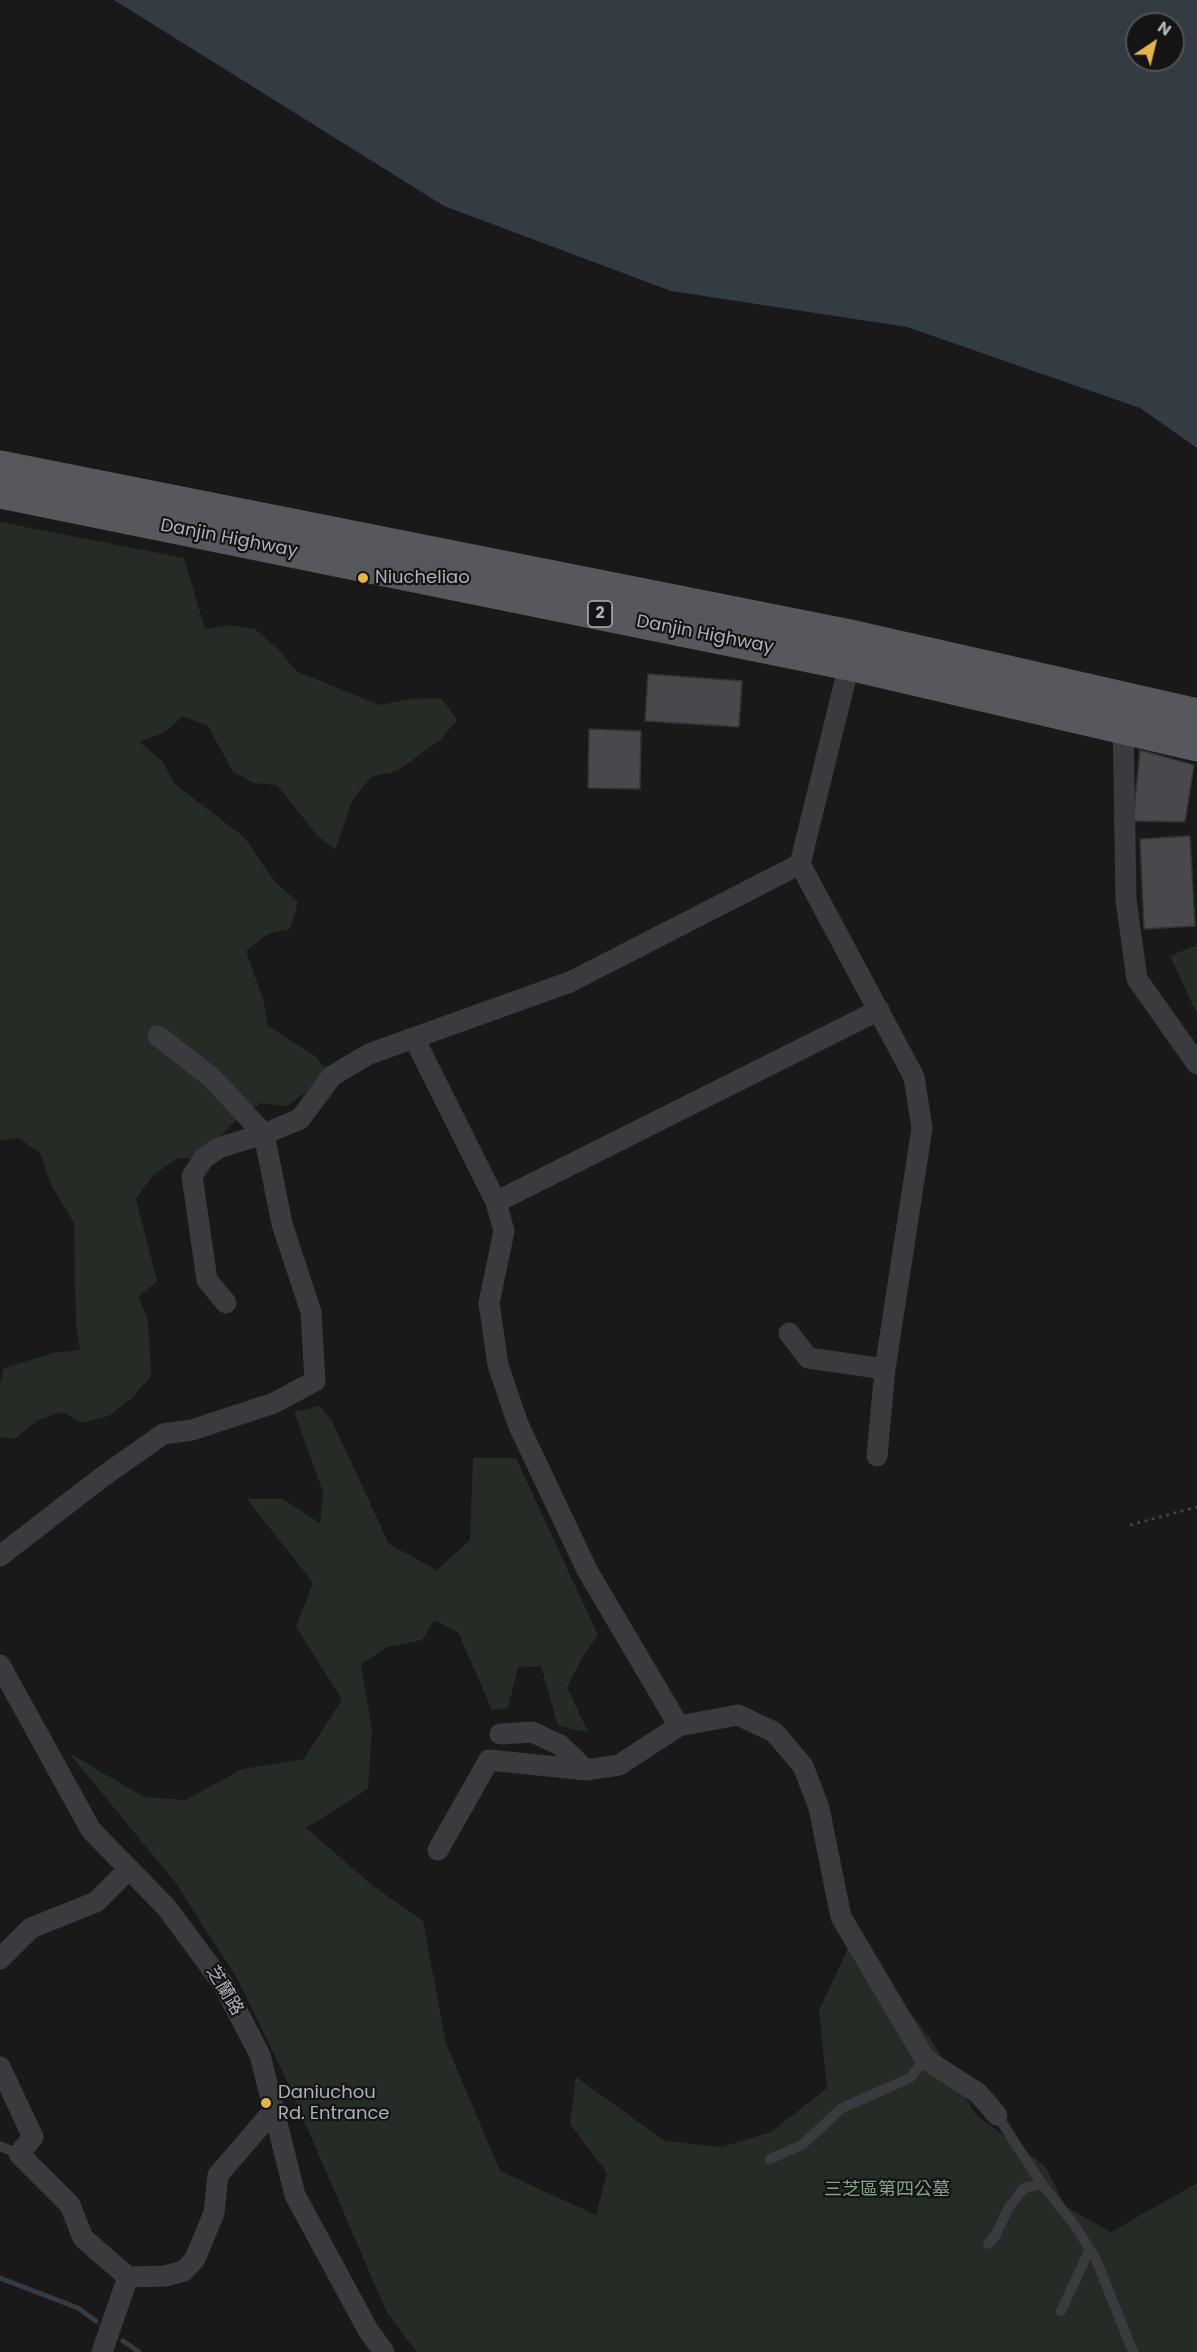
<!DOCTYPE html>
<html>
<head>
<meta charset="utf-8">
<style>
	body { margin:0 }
	#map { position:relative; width:1197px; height:2352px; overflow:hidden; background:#19191a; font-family:Poppins,sans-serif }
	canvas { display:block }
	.north { position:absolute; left:1125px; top:12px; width:60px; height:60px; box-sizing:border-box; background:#141415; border:2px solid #515257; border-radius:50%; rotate:35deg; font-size:16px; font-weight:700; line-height:24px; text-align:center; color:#acb0b9 }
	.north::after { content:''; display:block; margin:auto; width:21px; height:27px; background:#e2b449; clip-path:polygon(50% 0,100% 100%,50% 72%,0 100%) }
</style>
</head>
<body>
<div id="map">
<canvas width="1197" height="2352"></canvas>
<div class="north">N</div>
</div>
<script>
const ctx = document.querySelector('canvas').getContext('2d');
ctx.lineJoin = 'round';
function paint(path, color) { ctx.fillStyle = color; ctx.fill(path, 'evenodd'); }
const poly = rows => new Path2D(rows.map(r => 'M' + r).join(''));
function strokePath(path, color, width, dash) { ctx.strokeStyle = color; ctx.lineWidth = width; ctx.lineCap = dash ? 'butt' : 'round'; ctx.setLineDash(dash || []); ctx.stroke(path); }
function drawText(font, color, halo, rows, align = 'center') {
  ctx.font = font + ' Poppins,"Noto Sans TC",sans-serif'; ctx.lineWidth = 4.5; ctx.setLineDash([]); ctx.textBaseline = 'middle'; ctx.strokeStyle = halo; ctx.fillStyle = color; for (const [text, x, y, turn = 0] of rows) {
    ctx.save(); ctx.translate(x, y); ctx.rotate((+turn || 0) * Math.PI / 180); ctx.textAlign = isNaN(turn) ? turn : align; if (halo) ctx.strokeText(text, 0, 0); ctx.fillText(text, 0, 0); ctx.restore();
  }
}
paint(poly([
	[0,522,184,558,205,629,230,625,255,629,277,648,296,671,379,705,412,699,441,698,457,720,440,740,397,771,371,777,353,799,335,850,317,835,277,785,254,783,233,772,208,726,183,716,165,732,140,742,162,761,175,784,244,837,276,883,298,902,290,929,268,934,246,951,264,1002,268,1026,315,1056,336,1081,309,1090,287,1106,261,1103,241,1116,219,1137,206,1160,179,1158,153,1175,136,1199,157,1281,139,1297,148,1320,151,1376,132,1398,109,1416,83,1423,62,1412,38,1420,15,1439,0,1437,0,1383,4,1368,53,1353,80,1350,76,1326,74,1223,51,1185,40,1153,19,1138,0,1140],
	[1197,945,1197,1014,1170,956],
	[320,1406,332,1421,389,1544,437,1570,470,1540,473,1458,516,1458,598,1635,582,1658,567,1687,588,1732,558,1726,541,1666,518,1667,508,1708,492,1710,458,1632,434,1620,422,1640,388,1647,361,1664,372,1729,368,1789,306,1828,372,1885,423,1921,446,2043,500,2171,596,2215,607,2173,570,2124,576,2077,665,2141,722,2147,771,2132,827,2088,819,2010,853,1938,932,2041,976,2115,1046,2167,1065,2206,1111,2232,1197,2183,1197,2352,417,2352,387,2313,287,2081,237,1978,175,1882,69,1753,144,1797,186,1800,242,1769,304,1759,342,1699,296,1627,313,1583,247,1499,283,1499,320,1523,323,1492,294,1412]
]), '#252c26');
paint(poly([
	[114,0,1197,0,1197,448,1140,408,907,327,671,291,444,206],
	[1137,24,1173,24,1173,60,1137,60]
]), '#333b43');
strokePath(poly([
	[0,2278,78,2308,96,2321],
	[123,2341,139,2352]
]), '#333b43', 5);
const building = poly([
	[648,674,742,681,739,727,645,721,648,674],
	[589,729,641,731,640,789,588,788,589,729],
	[1140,750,1194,765,1185,822,1133,821,1140,750],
	[1190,836,1195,926,1144,929,1140,839,1190,836]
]);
paint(building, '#48494d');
strokePath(building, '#333336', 1.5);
strokePath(poly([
	[1130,1525,1197,1507]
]), '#404246', 3, [3, 4.5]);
strokePath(poly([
	[997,2115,1042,2184,1073,2223,1095,2257,1133,2352],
	[0,2146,19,2154],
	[770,2159,802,2145,842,2108,910,2078,925,2059],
	[988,2244,994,2238,1009,2207,1024,2188,1042,2184],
	[1061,2311,1090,2249]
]), '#3a3b3f', 10);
strokePath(poly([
	[1123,716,1126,900,1137,979,1197,1064],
	[800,864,914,1077,922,1128,885,1369,877,1456],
	[414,1038,496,1202,504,1231,489,1303,498,1365,518,1424,587,1570,679,1726,619,1765,586,1770,489,1760,438,1850],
	[496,1202,879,1010],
	[226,1303,207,1280,192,1176,204,1158,221,1147,264,1134,300,1119,332,1076,369,1054,570,982,800,864,852,653],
	[789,1333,808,1358,885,1369],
	[0,1556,101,1478,163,1434,192,1430,274,1403,315,1381,311,1312,282,1224,264,1134,211,1077,158,1036],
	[0,1665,91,1830,167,1908,223,1984,260,2055,295,2195,368,2330,384,2352],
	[679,1726,738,1715,774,1732,803,1766,819,1808,841,1917,925,2059,978,2093,997,2115],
	[500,1734,532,1732,560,1745,586,1770],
	[0,1959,31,1928,96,1902,129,1869],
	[0,2067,33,2137,19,2154,70,2205,83,2238,128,2277],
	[102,2352,128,2277,165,2276,184,2271,195,2259,214,2213,218,2175,274,2110]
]), '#3a3b3f', 21);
strokePath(poly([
	[0,467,855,637,1197,715],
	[0,492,849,664,1197,745]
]), '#56585e', 33);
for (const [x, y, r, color] of [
	[363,578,6,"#e2b449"],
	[266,2103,6,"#e2b449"]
]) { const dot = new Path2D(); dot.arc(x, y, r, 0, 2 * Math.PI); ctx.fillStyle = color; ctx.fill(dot); strokePath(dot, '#141415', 2); }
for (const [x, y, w] of [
	[600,614,24]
]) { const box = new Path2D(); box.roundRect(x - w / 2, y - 13, w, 26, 4.5); ctx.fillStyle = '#141415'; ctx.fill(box); strokePath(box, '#acb0b9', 1.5); }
drawText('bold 16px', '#acb0b9', null, [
	["2",600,614]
]);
drawText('18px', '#acb0b9', '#141415', [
	["Danjin Highway",229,539,11],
	["Danjin Highway",705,635,11],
	["芝蘭路",224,1991,59]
]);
drawText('18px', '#acb0b9', '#141415', [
	["Niucheliao",375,578],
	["Daniuchou",278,2093],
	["Rd. Entrance",278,2114]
], 'left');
drawText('18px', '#85a288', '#141415', [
	["三芝區第四公墓",887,2190]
]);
</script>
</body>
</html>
